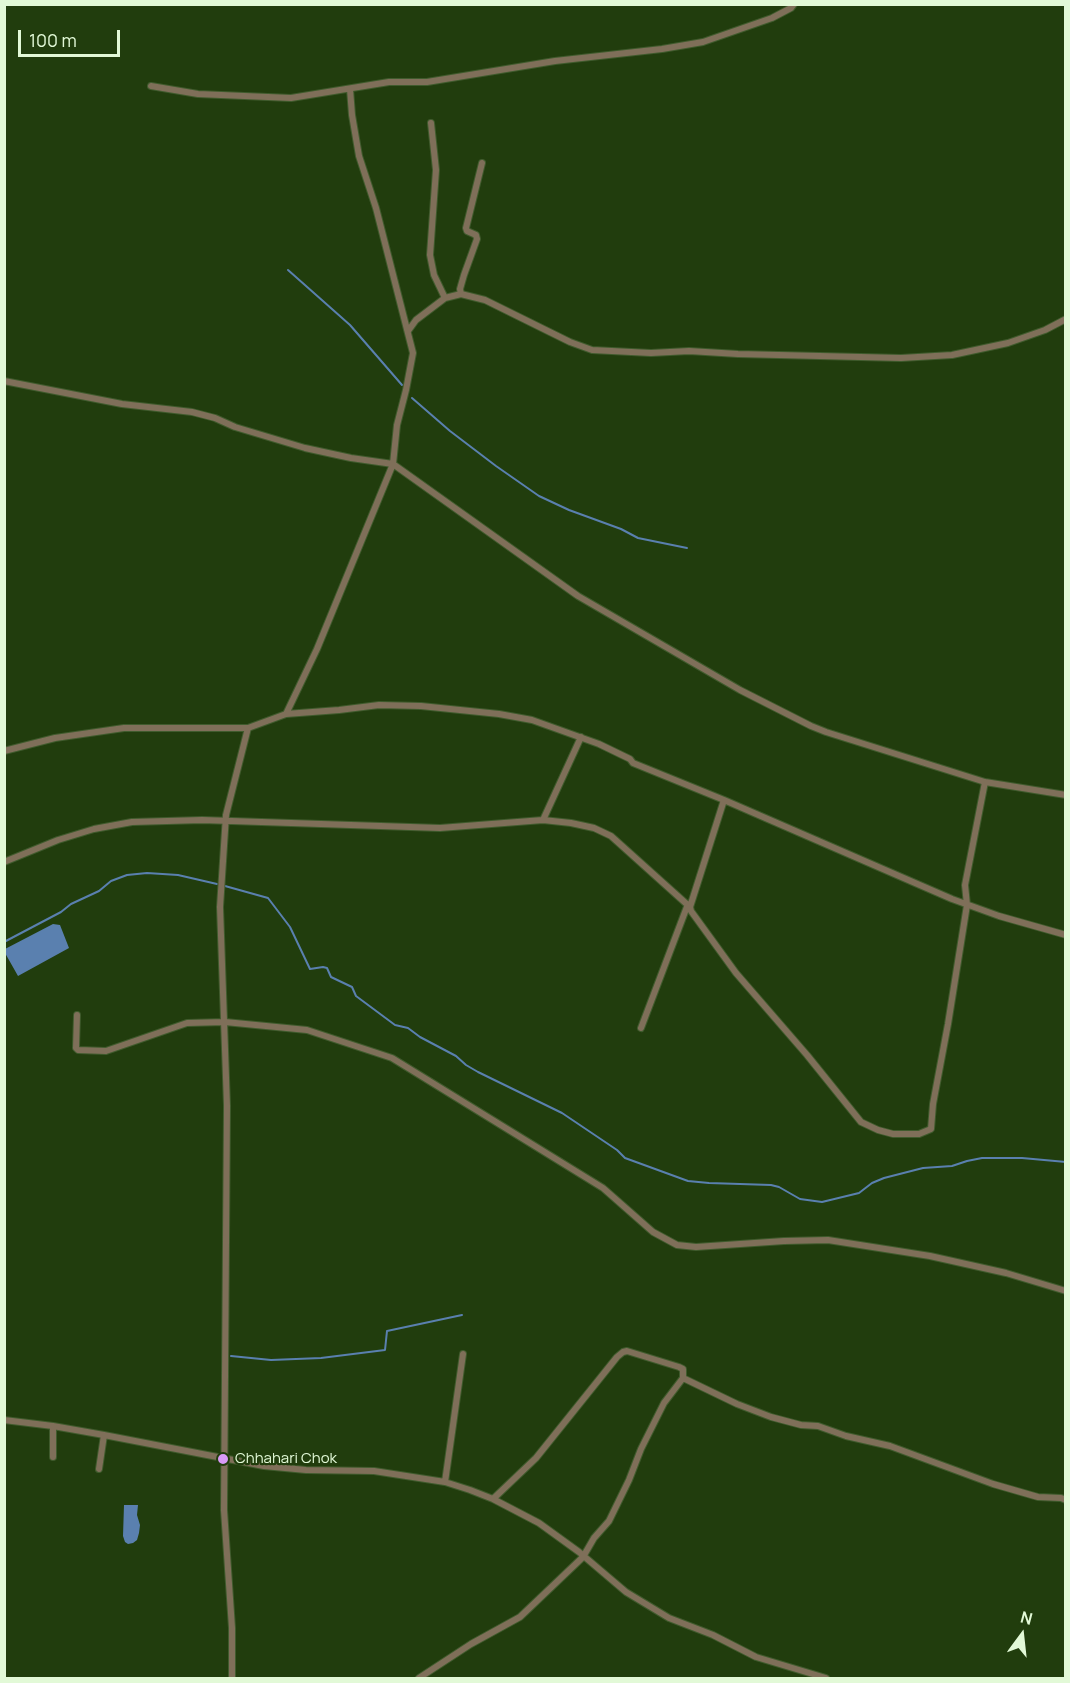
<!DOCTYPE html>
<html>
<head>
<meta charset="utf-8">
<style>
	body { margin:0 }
	#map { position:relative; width:1070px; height:1683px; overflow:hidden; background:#213d0d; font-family:Manrope,sans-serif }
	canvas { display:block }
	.frame { position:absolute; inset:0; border:6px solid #e2f9d7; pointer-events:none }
	.north { position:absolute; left:992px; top:1605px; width:60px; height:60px; -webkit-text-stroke:4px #213d0d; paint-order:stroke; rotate:15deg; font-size:16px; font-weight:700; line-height:24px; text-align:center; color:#e2f9d7 }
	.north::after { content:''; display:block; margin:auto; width:21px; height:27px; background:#e2f9d7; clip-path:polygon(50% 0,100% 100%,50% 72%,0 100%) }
	.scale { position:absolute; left:18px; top:30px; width:102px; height:27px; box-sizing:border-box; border:3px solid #e2f9d7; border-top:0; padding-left:8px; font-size:18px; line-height:21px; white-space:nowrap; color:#e2f9d7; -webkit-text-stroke:4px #213d0d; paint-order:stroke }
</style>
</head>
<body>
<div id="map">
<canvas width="1070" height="1683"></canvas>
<div class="frame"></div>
<div class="north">N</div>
<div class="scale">100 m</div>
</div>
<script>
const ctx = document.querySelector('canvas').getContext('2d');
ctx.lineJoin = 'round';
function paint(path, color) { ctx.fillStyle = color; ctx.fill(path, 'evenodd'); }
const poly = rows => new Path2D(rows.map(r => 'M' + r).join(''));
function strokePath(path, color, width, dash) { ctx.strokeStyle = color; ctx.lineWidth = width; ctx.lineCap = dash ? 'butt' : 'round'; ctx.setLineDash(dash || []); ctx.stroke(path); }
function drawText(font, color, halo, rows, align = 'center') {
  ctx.font = font + ' Manrope,sans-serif'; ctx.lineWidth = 4.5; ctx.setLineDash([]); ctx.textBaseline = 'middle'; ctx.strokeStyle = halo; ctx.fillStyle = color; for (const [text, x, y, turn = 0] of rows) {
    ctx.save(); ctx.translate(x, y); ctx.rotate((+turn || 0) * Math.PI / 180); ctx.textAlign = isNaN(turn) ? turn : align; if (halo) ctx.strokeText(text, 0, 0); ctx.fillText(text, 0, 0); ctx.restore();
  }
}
paint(poly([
	[53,924,60,925,69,948,18,976,5,953,5,949],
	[124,1505,138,1505,137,1515,140,1525,139,1533,137,1540,133,1543,128,1544,125,1542,123,1536]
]), '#5a80af');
strokePath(poly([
	[288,270,350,325,402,385],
	[412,398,450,431,496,466,539,496,569,510,621,529,638,538,687,548],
	[225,886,268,898,290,927,310,969,323,967,327,968,331,977,352,987,356,996,395,1025,408,1028,420,1037,456,1056,466,1065,478,1072,562,1113,617,1150,625,1158,688,1181,709,1183,771,1185,779,1187,800,1199,822,1202,859,1193,872,1183,884,1178,923,1168,952,1166,967,1161,982,1158,1022,1158,1066,1162],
	[4,942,61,912,71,904,99,891,111,881,127,875,147,873,178,875,217,884],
	[231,1356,271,1360,321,1358,385,1350,387,1331,462,1315]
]), '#5a80af', 2);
const minor = poly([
	[151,86,198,94,291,98,389,82,427,82,555,61,662,49,703,42,772,18,791,8,794,4],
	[431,123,436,170,430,255,434,275,445,298],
	[461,294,460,289,464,275,477,239,476,235,467,231,466,228,482,163],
	[408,331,416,320,445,298,461,294,485,300,570,342,592,350,651,353,689,351,738,354,901,358,952,355,1008,343,1045,330,1066,319],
	[4,381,122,404,192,412,215,418,235,427,305,448,351,458,393,464,578,596,740,690,811,726,826,732,985,782,1066,795],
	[286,714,339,710,379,705,421,706,499,714,532,720,599,744,630,759,633,763,724,800,952,899,999,916,1066,935],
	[4,751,55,738,124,728,248,728],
	[724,800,690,907,691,911,736,973,807,1055,861,1122,878,1130,893,1134,919,1134,931,1129,933,1104,948,1024,967,905,965,885,985,782],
	[543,820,581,737],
	[4,862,58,840,94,829,132,822,202,820,440,828,543,820,571,823,594,828,611,836,690,907],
	[77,1015,76,1048,78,1050,106,1051,187,1023,225,1022,307,1030,392,1058,603,1188,653,1232,677,1245,696,1247,784,1241,828,1240,930,1256,1006,1273,1066,1291],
	[641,1028,688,904],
	[4,1420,53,1426,104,1435,264,1466,306,1470,374,1471,445,1482,470,1490,493,1499,539,1523,579,1552,626,1592,669,1618,713,1635,756,1657,826,1678],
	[53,1457,53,1426],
	[99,1469,104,1435],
	[445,1482,463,1354],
	[493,1499,536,1458,617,1357,623,1352,627,1351,679,1367,683,1369,683,1378],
	[232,1678,232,1628,224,1510,227,1106,220,907,226,815,248,728,286,714,317,649,393,464,397,425,406,390,413,353,376,208,359,156,352,115,350,89],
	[419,1678,471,1644,520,1617,583,1557,594,1538,609,1521,629,1480,641,1449,664,1403,683,1378,737,1404,771,1417,801,1425,818,1426,846,1436,890,1446,993,1484,1038,1497,1061,1498,1066,1500]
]);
strokePath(minor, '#405b2d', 8);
strokePath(minor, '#7f6f59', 6);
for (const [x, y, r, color] of [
	[223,1459,6,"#d99af7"]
]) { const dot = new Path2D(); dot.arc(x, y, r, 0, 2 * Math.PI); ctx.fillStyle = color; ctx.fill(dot); strokePath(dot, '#213d0d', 2); }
drawText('15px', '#e2f9d7', '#213d0d', [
	["Chhahari Chok",235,1459]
], 'left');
</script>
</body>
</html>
